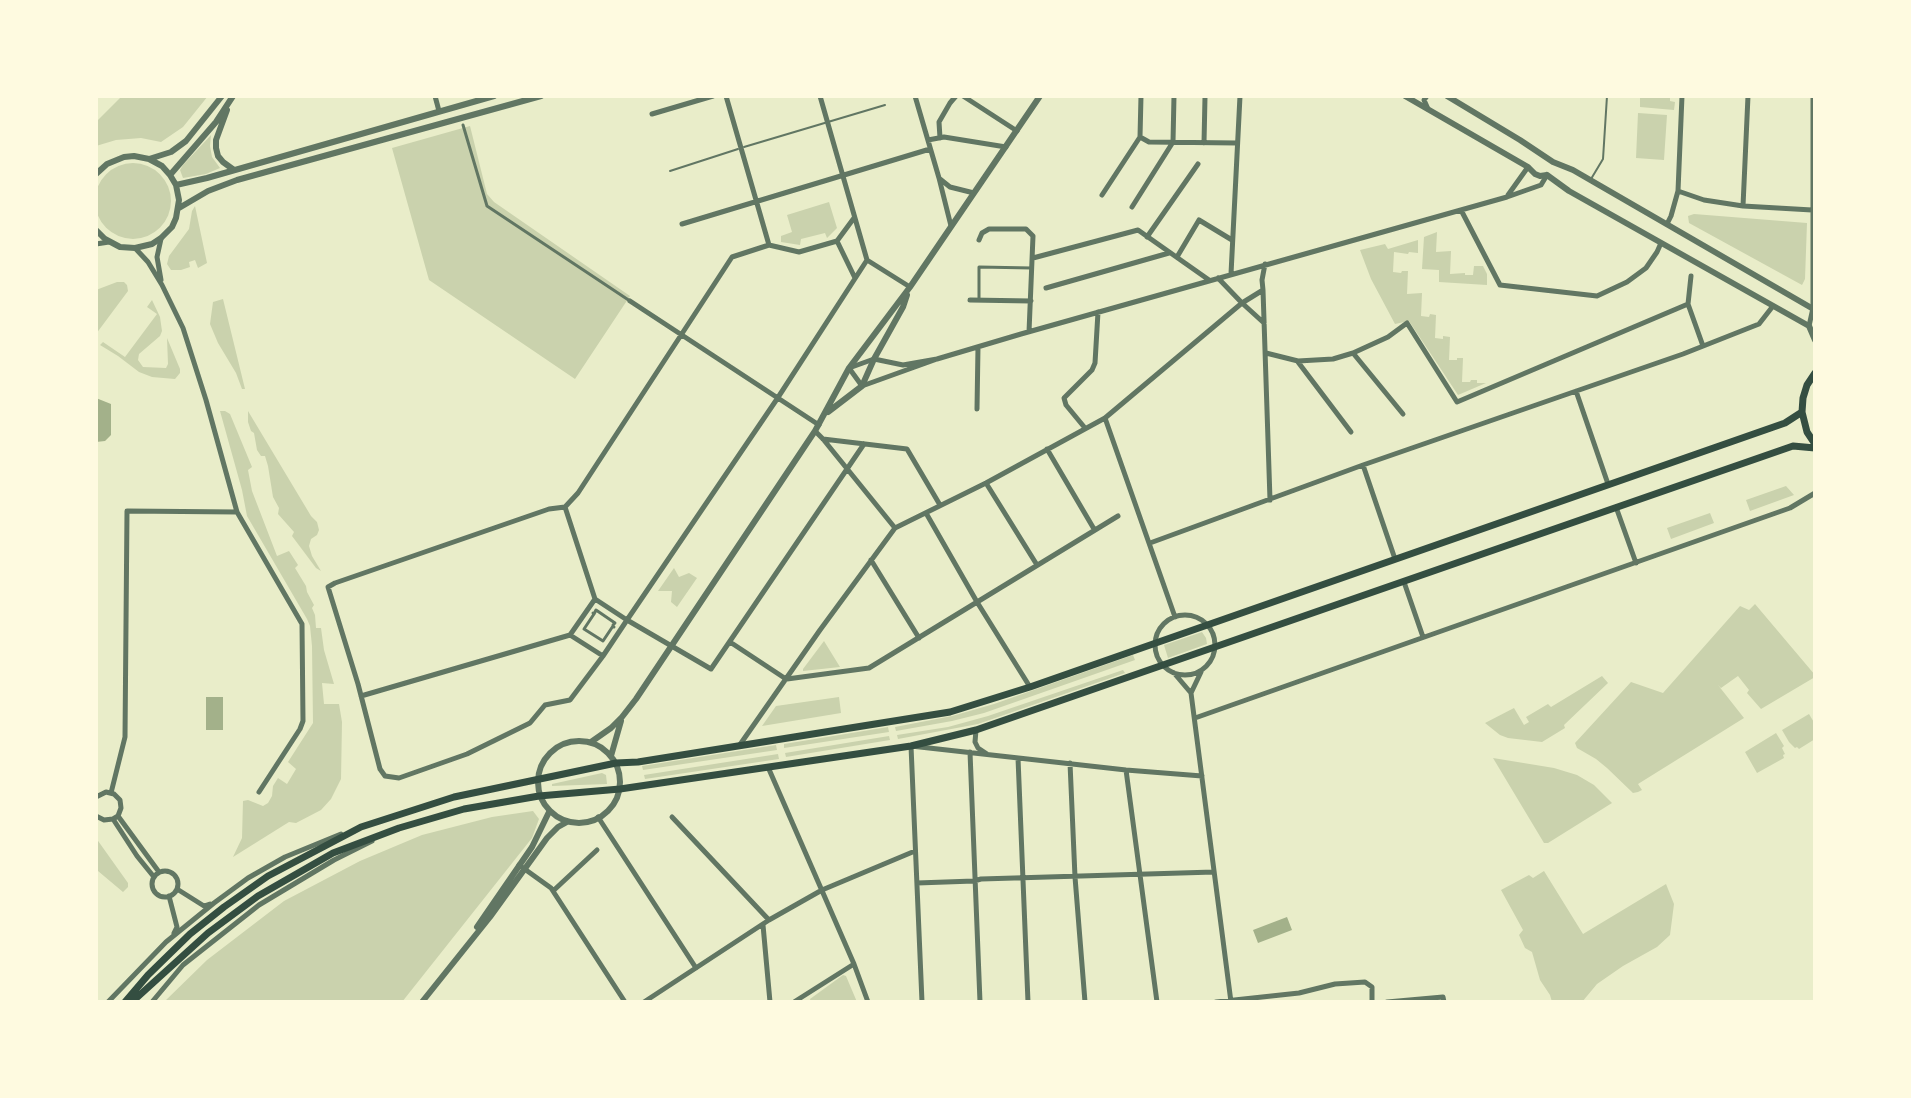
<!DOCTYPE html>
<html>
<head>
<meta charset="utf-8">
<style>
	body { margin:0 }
	#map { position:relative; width:1911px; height:1098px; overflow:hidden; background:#e9edc9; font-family:Roboto,sans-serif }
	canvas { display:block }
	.frame { position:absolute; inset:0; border:98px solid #fefae0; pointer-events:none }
</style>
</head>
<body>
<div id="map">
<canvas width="1911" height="1098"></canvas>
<div class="frame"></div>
</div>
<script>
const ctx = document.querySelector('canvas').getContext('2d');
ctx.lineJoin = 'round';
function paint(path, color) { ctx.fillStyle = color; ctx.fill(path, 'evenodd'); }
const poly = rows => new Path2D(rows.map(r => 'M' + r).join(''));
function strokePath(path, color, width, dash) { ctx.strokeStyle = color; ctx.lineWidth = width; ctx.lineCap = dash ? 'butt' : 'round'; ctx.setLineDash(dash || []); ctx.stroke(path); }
paint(poly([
	[122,96,208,96,183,127,161,142,141,138,116,140,96,146,96,122],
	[1640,96,1670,96,1670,101,1675,102,1674,110,1640,107],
	[1638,113,1667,115,1664,160,1636,158],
	[470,126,487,194,494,202,630,296,575,379,429,280,392,148],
	[211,135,210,146,212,157,220,168,206,174,183,178,180,170,183,165],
	'95 201a38 38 0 1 1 76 0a38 38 0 1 1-76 0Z',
	[829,202,837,228,827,238,825,233,801,239,800,245,781,242,781,236,792,232,787,215],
	[195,206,207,263,198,268,195,260,189,262,190,267,181,270,171,270,167,264,169,256,189,229,192,211],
	[1694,214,1807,223,1805,279,1802,285,1689,223,1688,216],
	[1437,232,1436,252,1451,251,1450,274,1465,273,1465,275,1473,275,1474,266,1483,266,1487,274,1487,285,1439,282,1439,270,1422,269,1424,237],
	[1418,240,1418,253,1409,252,1408,254,1394,252,1393,272,1401,273,1402,271,1408,271,1407,294,1422,293,1421,316,1429,317,1430,314,1436,315,1435,338,1443,339,1443,336,1450,337,1449,360,1457,360,1457,358,1463,358,1462,382,1470,382,1471,380,1477,380,1477,383,1486,383,1458,395,1409,321,1395,324,1371,279,1360,250,1385,244,1388,249],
	[117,282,124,282,127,285,128,291,96,334,96,290],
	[223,299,245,389,242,389,236,373,218,343,210,324,213,302],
	[152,300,160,317,162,331,160,336,139,354,138,360,143,367,166,368,168,364,167,338,180,369,180,373,175,379,152,377,139,372,118,356,100,345,103,342,125,357,157,314,147,307],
	[220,411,225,411,230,414,252,467,248,470,252,491,277,556,289,551,298,565,295,568,306,586,307,592,314,605,312,608,315,615,316,628,321,628,324,650,334,684,322,683,324,704,339,704,342,722,341,779,331,799,321,810,296,823,289,822,233,857,242,838,243,801,248,800,263,806,268,803,272,796,273,786,278,778,287,784,296,769,288,762,313,723,312,646,310,626,307,619,247,516,242,490],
	[248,411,311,516,317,522,319,530,317,535,311,539,309,546,312,556,321,571,316,568,292,536,294,532,278,514,279,508,273,497,268,466,265,456,261,456,257,450,254,433,251,431,248,422],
	[1786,486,1794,495,1750,511,1746,500],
	[1710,513,1714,523,1671,539,1667,528],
	[674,568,679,577,689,573,697,578,677,607,671,602,672,591,658,591],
	[1755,604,1815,675,1815,677,1761,709,1747,693,1749,690,1738,676,1721,688,1718,685,1744,718,1638,784,1642,790,1638,792,1633,793,1607,768,1596,759,1577,748,1575,743,1631,682,1663,693,1740,606,1749,610],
	[1202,632,1206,638,1207,644,1168,658,1164,645],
	[824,641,840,667,803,671,803,669],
	[1133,655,1135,660,984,713,952,721,896,731,895,727,952,716,994,704],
	[1123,670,1125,673,978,724,898,739,897,735,948,727,988,716],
	[1602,676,1608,683,1564,725,1565,728,1542,742,1508,738,1500,735,1485,723,1514,708,1524,725,1529,722,1526,717,1548,704,1551,707],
	[839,697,841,713,762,726,776,706],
	[1809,714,1815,724,1815,739,1799,749,1797,747,1795,748,1789,742,1782,730],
	[888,727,889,732,784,748,784,744],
	[1776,733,1784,746,1782,748,1785,754,1783,755,1784,758,1757,773,1745,752],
	[889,736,890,740,786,757,785,753],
	[776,745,777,750,643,770,642,766],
	[778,754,779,759,645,779,644,775],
	[1493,758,1554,768,1577,775,1594,785,1612,803,1548,843,1544,843],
	[602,773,606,775,607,784,552,786,552,784],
	[533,811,539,819,532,838,402,1002,164,1002,207,960,284,901,360,861,422,835,492,817],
	[96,838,128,883,128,887,123,892,98,871,96,873],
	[1544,871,1583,934,1666,884,1674,904,1670,935,1657,947,1623,966,1597,984,1582,1002,1552,1002,1550,995,1540,980,1532,952,1525,948,1519,935,1523,930,1501,890,1529,875,1533,878],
	[843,975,846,976,857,1002,811,1002,810,999]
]), '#cad2ad');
paint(poly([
	[96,398,111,404,111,435,105,441,96,442],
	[206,697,223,697,223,730,206,730],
	[1287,917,1292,930,1258,943,1253,930]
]), '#a3b18a');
strokePath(poly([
	[744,147,885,105],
	[670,171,738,149],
	[1591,179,1603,159,1607,96]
]), '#617663', 2);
strokePath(poly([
	[463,125,487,206,630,301],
	[979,299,979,267,1032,268],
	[593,613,594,614,584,629,603,641,613,626,614,627],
	[594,614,596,610,615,623,613,625]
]), '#617663', 3);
strokePath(poly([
	[435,96,439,111],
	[726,96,769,245],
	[820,96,867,260,910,287],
	[915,96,939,178,951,226],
	[963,96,1017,131],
	[1141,96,1140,137,1149,142,1237,143],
	[1427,96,1424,100,1428,109],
	[652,114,713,96],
	[940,138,939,122,950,103,956,96],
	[928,140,944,137,1006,147],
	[1204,143,1205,97],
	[940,179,950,187,974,193],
	[1678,191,1704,200,1743,206,1812,210],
	[1102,195,1140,137],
	[1508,195,1528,167],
	[1743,206,1748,96],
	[1132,207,1173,142,1174,96],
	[1461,210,1500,285,1597,296,1627,282,1646,268,1657,252,1661,243],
	[682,224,930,149],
	[1667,224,1671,216,1678,191,1682,96],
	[1147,237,1198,164],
	[161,239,157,257,161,280],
	[979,240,982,233,989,229,1026,229,1033,236,1029,332],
	[837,241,855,278],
	[837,241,854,218],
	[96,244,109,242],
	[135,248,148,262,162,285,183,328,206,400,237,512,302,624,303,721,300,729,259,792],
	[1177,257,1199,220,1232,240],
	[1033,258,1138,230,1209,280],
	[1231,274,1240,96],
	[1218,278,1242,303,1263,290,1262,280,1265,264],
	[1046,288,1169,253],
	[1263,290,1270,500],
	[970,300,1031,301],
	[630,301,819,425],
	[1688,304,1703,346],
	[1809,326,1813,308,1813,96],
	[1266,353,1298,361,1333,359,1353,353,1388,337,1407,323,1457,402,1688,304,1691,276],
	[1353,353,1403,414],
	[937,359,903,365,874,359,849,368,862,386,937,359,1021,334,1507,197,1541,185,1547,175],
	[1298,362,1351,432],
	[1576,391,1608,484],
	[977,409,978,347],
	[1105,418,1175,617],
	[1085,428,1066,405,1064,398,1092,370,1095,363,1098,312],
	[815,431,823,439,895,528],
	[823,439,907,449,940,505],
	[864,444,711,669,627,620,777,399,867,260],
	[1047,449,1094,529],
	[1363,465,1395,559],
	[986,483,1037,565],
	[565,507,549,509,335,583,328,587,358,684,380,769,385,776,399,778,467,754,530,723,545,705,570,700,603,656],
	[565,507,578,493,732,257,769,245,799,252,837,241],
	[565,507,595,599],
	[1616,507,1636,563],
	[926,513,977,602,1030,687],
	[1150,543,1363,465,1683,354,1759,324,1773,306],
	[871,560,919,638],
	[1404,582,1423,637],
	[595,599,627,620,603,656,570,635,595,599],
	'1155 645a30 30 0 1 1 60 0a30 30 0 1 1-60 0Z',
	[730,642,786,679],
	[1174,673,1191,693,1231,1002],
	[787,679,869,668,1118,516],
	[1191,693,1201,672],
	[361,696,570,635],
	[1195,718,1790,508,1815,493],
	[976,730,975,742,978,748,987,754],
	[739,746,820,630,895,528,986,483,1105,418,1242,303,1264,323],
	[970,752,980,1002],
	[1018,758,1028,1002],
	[1070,763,1075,877,1085,1002],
	[768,767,854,964,868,1002],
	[1126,770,1157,1002],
	[111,793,125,737,127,511,237,512],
	[96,797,106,792,114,794,120,800,121,808,118,816,113,819,104,820,96,816],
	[118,816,159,872],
	[598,817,696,968],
	[672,817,769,920],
	[113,819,137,856,154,877],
	[519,865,551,888,625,1002],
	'152 884a13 13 0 1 1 26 0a13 13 0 1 1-26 0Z',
	[917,883,974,881,981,879,1214,872],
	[177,889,204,906,210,904],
	[553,891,597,850],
	[169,896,177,927,174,933],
	[763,925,770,1002],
	[108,1002,166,942,214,903,248,878,285,857,341,834],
	[152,1002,183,965,259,905,334,860,372,841],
	[644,1002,769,920,822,890,915,851],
	[794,1002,854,964],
	[922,1002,911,746,1126,770,1202,776],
	[1216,1002,1299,993,1335,984,1365,982,1372,987,1372,1002],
	[1387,1002,1443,997,1444,1002]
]), '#617663', 5);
strokePath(poly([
	[1405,96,1528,167,1535,174,1540,176,1547,175],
	[1447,96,1520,140,1553,162,1573,170,1815,310],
	[227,110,216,140,216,148,218,156,223,162,234,170],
	[149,159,171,152,186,141,222,96],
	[96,174,107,164,124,157,134,156,149,159,162,166,170,175,176,185,179,200,176,218,172,227,161,238,152,244,135,248,120,247,105,239,96,230],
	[170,175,216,122,233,96],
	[1547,175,1569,191,1809,326,1815,340],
	[176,185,207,178,494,96],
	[179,208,208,191,237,180,541,96],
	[828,412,862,386,874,359,903,307,907,295],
	'538 782a41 41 0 1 1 82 0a41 41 0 1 1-82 0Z',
	[591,742,611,728,622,717,636,699,815,431,849,368,910,287,1040,96],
	[611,756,621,721],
	[477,927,532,847,549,812],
	[422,1002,490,917,547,838,558,827,567,822]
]), '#617663', 6);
strokePath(poly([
	[1815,373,1807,385,1803,398,1802,412,1807,432,1815,444],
	[125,1002,148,975,190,934,224,907,268,876,361,827,454,797,616,763,638,762,950,712,1030,687,1785,423,1802,412],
	[132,1002,208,933,258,896,333,853,399,828,464,809,539,796,620,789,911,746,976,730,1793,446,1815,448]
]), '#344e41', 7);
</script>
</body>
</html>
